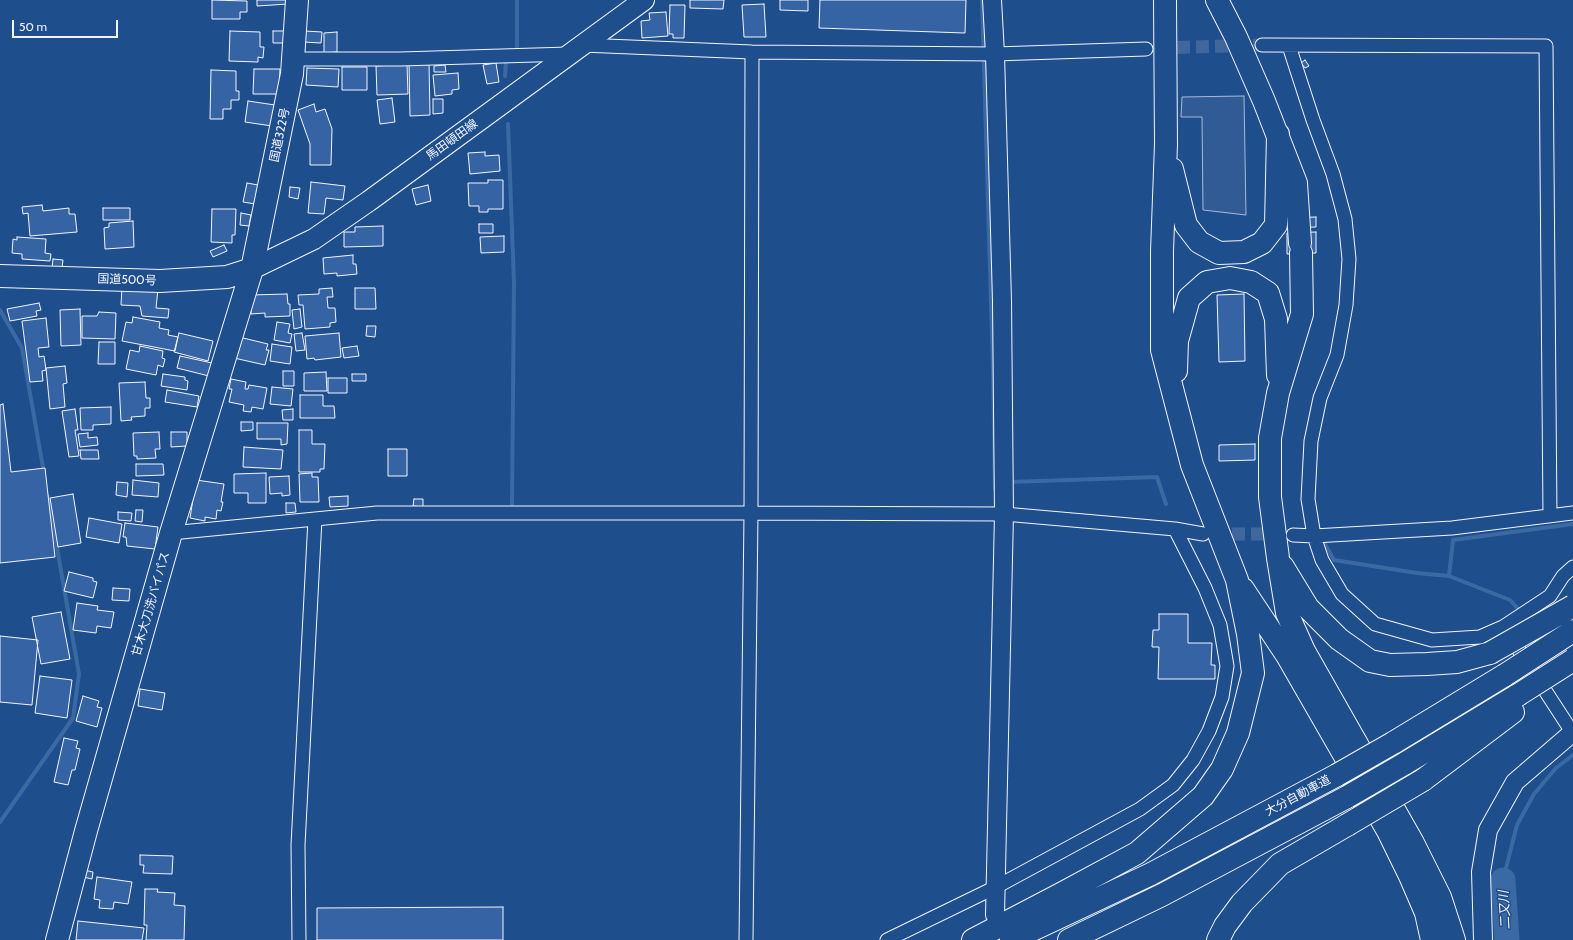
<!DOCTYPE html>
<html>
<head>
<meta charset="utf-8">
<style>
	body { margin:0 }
	#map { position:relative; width:1573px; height:940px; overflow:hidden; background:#1f4e8c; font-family:Cabin,sans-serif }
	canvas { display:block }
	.scale { position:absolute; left:12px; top:20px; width:106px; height:18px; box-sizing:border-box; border:2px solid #f2f6ff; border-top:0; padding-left:5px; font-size:12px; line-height:14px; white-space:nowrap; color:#f2f6ff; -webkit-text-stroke:3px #1f4e8c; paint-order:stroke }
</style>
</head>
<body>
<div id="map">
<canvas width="1573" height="940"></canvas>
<div class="scale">50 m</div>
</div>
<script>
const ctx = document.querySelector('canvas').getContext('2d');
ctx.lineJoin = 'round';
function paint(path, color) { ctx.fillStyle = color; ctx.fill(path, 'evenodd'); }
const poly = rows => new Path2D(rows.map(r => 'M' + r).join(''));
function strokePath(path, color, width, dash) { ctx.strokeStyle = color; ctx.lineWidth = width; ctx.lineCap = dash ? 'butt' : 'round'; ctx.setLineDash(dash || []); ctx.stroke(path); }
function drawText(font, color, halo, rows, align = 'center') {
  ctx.font = font + ' Cabin,"Noto Sans JP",sans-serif'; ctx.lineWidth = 3; ctx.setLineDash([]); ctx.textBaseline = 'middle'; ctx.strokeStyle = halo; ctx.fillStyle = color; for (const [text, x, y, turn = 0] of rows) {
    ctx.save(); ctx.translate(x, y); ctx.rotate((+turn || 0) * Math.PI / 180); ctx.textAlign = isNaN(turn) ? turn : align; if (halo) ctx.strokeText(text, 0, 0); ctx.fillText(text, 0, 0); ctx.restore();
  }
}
const parking = poly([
	[1244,96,1246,215,1203,210,1202,117,1181,117,1182,97,1244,96]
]);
paint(parking, '#305b95');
strokePath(parking, '#a8bbd7', 1);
strokePath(poly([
	[982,0,993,370,995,489],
	[517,53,517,0],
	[505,76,506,62,507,61],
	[508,124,514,282,512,505],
	[0,310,22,348,44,473],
	[1009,482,1157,477,1166,504],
	[1322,539,1334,560,1417,573,1449,576,1510,600,1522,613],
	[1449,576,1453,540,1573,524],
	[0,822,73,718,79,674,48,496],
	[1503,880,1517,825,1534,794,1556,768,1573,755]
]), '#3b69a3', 4);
strokePath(poly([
	[1503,880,1507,940]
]), '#3b69a3', 25);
const building = poly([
	[212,0,247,1,247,12,240,12,240,19,212,19,212,0],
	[257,0,287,0,288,4,257,6,257,0],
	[690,0,724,0,723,9,690,8,690,0],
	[780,0,808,0,808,11,780,10,780,0],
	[820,0,966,0,965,33,819,28,820,0],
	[764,4,766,37,744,37,742,5,764,4],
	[670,5,685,5,684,38,673,38,673,34,669,34,670,5],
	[666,12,668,36,642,38,641,21,650,20,649,13,666,12],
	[230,31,260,32,260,47,264,47,263,58,258,57,258,62,229,61,230,31],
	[273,31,287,31,286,43,273,43,273,31],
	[305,31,322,32,321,43,304,42,305,31],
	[337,32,337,52,324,53,324,33,337,32],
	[1305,60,1309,66,1305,68,1301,63,1305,60],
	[429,63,430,115,410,116,409,64,429,63],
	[496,63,499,82,487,84,483,65,496,63],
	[407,64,408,94,377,95,376,66,407,64],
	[445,65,446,72,434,72,434,66,445,65],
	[342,67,367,67,367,90,342,90,342,67],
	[307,68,339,69,338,87,306,85,307,68],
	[254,69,280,69,279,94,253,94,254,69],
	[211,70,236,71,236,91,239,91,239,100,231,100,231,109,223,109,223,119,210,119,211,70],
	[458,73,459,89,452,90,452,94,435,96,433,75,458,73],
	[392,98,395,122,380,124,377,100,392,98],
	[433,99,443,99,443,113,433,114,433,99],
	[248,101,275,105,272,126,245,122,248,101],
	[314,104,316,112,325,109,332,129,331,165,310,165,310,144,298,110,314,104],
	[485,152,485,156,499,155,500,171,470,174,468,153,485,152],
	[488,180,503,180,503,209,488,209,488,212,479,212,479,206,469,206,468,183,488,183,488,180],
	[311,182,345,186,343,200,326,198,324,214,308,213,311,182],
	[247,183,258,185,255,204,243,202,247,183],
	[428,185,431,201,416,205,412,189,428,185],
	[290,187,300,188,298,199,289,197,290,187],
	[42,205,43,211,69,208,69,214,75,214,77,232,30,236,28,213,23,214,22,207,42,205],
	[103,208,130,208,130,220,103,220,103,208],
	[212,209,236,209,235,235,232,235,232,243,211,242,212,209],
	[241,213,251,215,249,226,240,225,241,213],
	[1316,217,1316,227,1280,228,1279,218,1316,217],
	[133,221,134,247,105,249,104,228,109,227,109,223,133,221],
	[479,224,493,224,493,233,479,233,479,224],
	[383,226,383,246,344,247,344,232,355,232,355,227,383,226],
	[1316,232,1316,253,1287,254,1287,233,1316,232],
	[504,236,504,252,481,253,480,237,504,236],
	[17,237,46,239,45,253,51,254,50,261,22,259,22,254,12,253,13,239,17,240,17,237],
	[224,245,227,251,213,257,210,251,224,245],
	[353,255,353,264,356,264,357,274,337,276,337,273,324,274,323,258,353,255],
	[53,259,63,260,62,268,52,268,53,259],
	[122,287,158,289,156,308,169,309,168,318,142,316,140,306,121,305,122,287],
	[332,288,333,297,327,297,328,308,335,308,336,322,330,323,330,327,305,329,303,305,299,305,298,295,319,294,319,289,332,288],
	[355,288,375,288,376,309,355,309,355,288],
	[287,294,288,304,290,304,290,316,265,317,265,313,251,314,251,295,287,294],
	[1244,294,1245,361,1219,362,1217,295,1244,294],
	[39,303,41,310,36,311,37,316,10,321,7,309,39,303],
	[80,309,81,345,61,346,60,310,80,309],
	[300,309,302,327,294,329,292,310,300,309],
	[99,312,116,313,115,339,82,338,82,316,97,316,99,312],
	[133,317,160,322,159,328,169,330,168,335,178,337,175,351,122,341,126,322,132,323,133,317],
	[46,318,49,347,38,348,39,357,44,356,46,370,42,371,43,381,30,382,22,321,46,318],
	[277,322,290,324,288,333,292,334,290,343,274,340,277,322],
	[367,326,376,326,375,337,366,336,367,326],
	[179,333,213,341,208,361,174,352,179,333],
	[302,333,305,350,296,351,294,334,302,333],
	[339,333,341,357,315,360,314,358,307,359,305,336,339,333],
	[239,337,268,344,266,350,269,350,265,365,234,358,239,337],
	[99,342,115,342,115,364,98,364,99,342],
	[272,344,292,347,290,364,270,361,272,344],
	[140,346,163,351,162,358,165,359,163,367,158,365,156,375,126,369,130,350,139,352,140,346],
	[357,346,359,356,344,358,342,348,357,346],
	[180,356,212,363,209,376,177,368,180,356],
	[65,366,67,383,63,384,65,407,50,409,46,368,65,366],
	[283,371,294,371,294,386,283,386,283,371],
	[326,372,327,391,304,391,304,373,326,372],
	[163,374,185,377,185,380,188,381,187,390,161,386,163,374],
	[352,374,366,374,366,381,352,381,352,374],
	[328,378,347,378,347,393,328,393,328,378],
	[231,379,246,382,245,389,248,389,249,385,267,388,263,409,252,407,251,412,243,411,244,405,229,402,232,389,229,389,231,379],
	[145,382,146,398,150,398,150,408,145,408,145,416,131,417,132,420,121,421,119,383,145,382],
	[272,387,293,389,291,406,270,404,272,387],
	[167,390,199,396,197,407,165,402,167,390],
	[300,395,323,395,323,406,334,406,335,418,300,418,300,395],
	[3,404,11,472,45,468,55,557,0,563,0,405,3,404],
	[111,407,111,424,93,425,93,430,81,430,80,408,111,407],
	[75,409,78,430,75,430,79,456,69,457,62,411,75,409],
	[293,409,293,420,283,420,282,410,293,409],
	[241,422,253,422,253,430,241,431,241,422],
	[257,423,288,423,287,444,281,445,281,439,257,439,257,423],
	[299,430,312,430,312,444,325,444,324,469,320,469,320,472,299,472,299,430],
	[159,432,160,449,155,449,156,458,137,459,137,456,134,456,133,433,159,432],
	[171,432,187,432,187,446,171,447,171,432],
	[88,433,88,438,97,437,98,445,80,447,78,434,88,433],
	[1255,444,1255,460,1219,461,1219,445,1255,444],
	[244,447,283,450,281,469,243,467,244,447],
	[388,449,407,449,407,476,388,476,388,449],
	[80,450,98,450,99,459,81,459,80,450],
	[136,464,163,464,164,475,136,476,136,464],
	[266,473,266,503,248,503,248,493,234,493,234,474,266,473],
	[312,473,312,477,318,477,319,502,300,502,299,474,312,473],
	[289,476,290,495,282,496,282,493,270,494,269,477,289,476],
	[133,480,159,483,158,497,132,495,133,480],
	[196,480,224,484,221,502,223,502,221,511,217,510,216,519,205,517,205,521,190,518,196,480],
	[117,482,128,483,127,497,116,495,117,482],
	[73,494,81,543,58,547,50,498,73,494],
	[348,496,348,506,330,507,329,497,348,496],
	[414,499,423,499,423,507,413,506,414,499],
	[286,503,295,503,296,512,286,513,286,503],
	[136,510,143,510,142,522,135,521,136,510],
	[118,512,132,513,131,521,118,520,118,512],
	[89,518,122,524,119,543,86,537,89,518],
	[125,523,158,527,155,549,127,546,126,537,123,537,125,523],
	[69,572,93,578,93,581,97,582,93,598,64,591,69,572],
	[113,588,130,589,129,601,112,600,113,588],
	[77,603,98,606,97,610,114,612,111,628,97,626,96,633,73,630,77,603],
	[61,612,70,659,41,664,32,617,61,612],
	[1159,614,1188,614,1188,643,1212,643,1211,665,1215,665,1215,679,1158,679,1159,647,1152,647,1153,630,1159,630,1159,614],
	[0,636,38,640,32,705,0,702,0,636],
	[40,676,72,680,67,718,35,713,40,676],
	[140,689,165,693,162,710,138,706,140,689],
	[83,696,99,701,97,707,102,708,97,727,76,721,83,696],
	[64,738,78,741,76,748,80,749,75,770,72,770,68,785,54,782,64,738],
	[140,855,173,856,172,874,143,873,144,865,140,865,140,855],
	[84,870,93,872,92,879,83,877,84,870],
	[97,877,132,882,128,904,114,902,113,909,99,908,100,900,94,899,97,877],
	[145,889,158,889,157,892,175,893,174,905,185,906,184,940,146,940,147,925,144,925,145,889],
	[503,907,503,940,317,940,317,908,503,907],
	[78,921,144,928,142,940,76,940,78,921]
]);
paint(building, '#3563a3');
strokePath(building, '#f2f6ff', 1);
strokePath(poly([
	[1158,48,1262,45],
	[1213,534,1281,534]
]), '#3f679d', 13, [13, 6]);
const street = poly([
	[582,45,752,52,995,54,1146,49],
	[1262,45,1546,46,1550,516],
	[1289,46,1313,120,1333,174,1345,219,1349,259,1346,305,1337,355,1320,398,1311,441,1308,499,1314,536,1322,560,1342,594,1375,624,1432,640,1480,637,1503,627,1550,596,1563,576,1573,567],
	[294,59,400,59,569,54],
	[171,533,377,513,751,513,1004,514,1175,529,1203,534],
	[1293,535,1314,536,1452,528,1573,513],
	[1509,635,1572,732],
	[299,940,298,845,315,519],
	[746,940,751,513,752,52],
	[887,940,996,887,1140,809,1173,785,1193,760,1209,731,1222,697,1227,666,1220,625,1205,588,1175,529]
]);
const secondary = poly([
	[992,0,995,54,1002,301,1004,514,995,915],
	[1483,940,1481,872,1488,830,1515,782,1573,732]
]);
const primary = poly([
	[252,269,314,239,369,201,644,0]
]);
const highway = poly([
	[1217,0,1236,37,1264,101,1296,183,1300,243],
	[1172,169,1186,225,1199,242,1219,253,1244,252,1262,243,1276,225,1278,134],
	[1301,253,1302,314,1278,393,1270,438,1270,497,1278,558,1287,613,1304,651,1413,843,1440,897,1454,940],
	[0,276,160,281,227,277,252,269],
	[1176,371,1177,341,1189,298,1207,282,1230,278,1251,282,1268,293,1276,319,1278,375],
	[1283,567,1308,608,1339,639,1370,661,1390,665,1427,664,1457,662,1490,653],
	[1243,589,1288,657,1388,831,1410,876,1426,913,1432,940],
	[1393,743,1505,675],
	[1404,764,1518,695],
	[1423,780,1513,712],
	[57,940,86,831,171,533,252,269,292,74,297,0],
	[973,940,1061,894,1137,853,1203,796,1222,769,1238,733,1253,673,1248,634,1237,580,1192,465,1162,350,1162,251,1166,144,1165,0],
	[1011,940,1151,874,1337,775],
	[1069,940,1162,895,1347,797],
	[1218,940,1225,926,1242,903,1280,864,1347,825]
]);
strokePath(street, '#f2f6ff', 15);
strokePath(secondary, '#f2f6ff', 20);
strokePath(primary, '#f2f6ff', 22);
strokePath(highway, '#f2f6ff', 24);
strokePath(street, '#1f4e8c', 13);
strokePath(secondary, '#1f4e8c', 18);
strokePath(primary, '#1f4e8c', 20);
strokePath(highway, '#1f4e8c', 22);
const highwayBridge = poly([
	[1490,653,1573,606],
	[1505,675,1573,631],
	[1518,695,1573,660],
	[1337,775,1393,743],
	[1347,797,1404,764],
	[1347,825,1423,780]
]);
strokePath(highwayBridge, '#f2f6ff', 24, []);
strokePath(highwayBridge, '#1f4e8c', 22);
drawText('12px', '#f2f6ff', '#1f4e8c', [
	["国道322号",280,135,-78],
	["馬田頓田線",452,140,-36],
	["国道500号",127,280,2],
	["甘木大刀洗バイパス",151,604,-74],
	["大分自動車道",1298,796,-28]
]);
drawText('italic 13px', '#f2f6ff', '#1f4e8c', [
	["二又川",1505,910,-93]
]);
</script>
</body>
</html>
